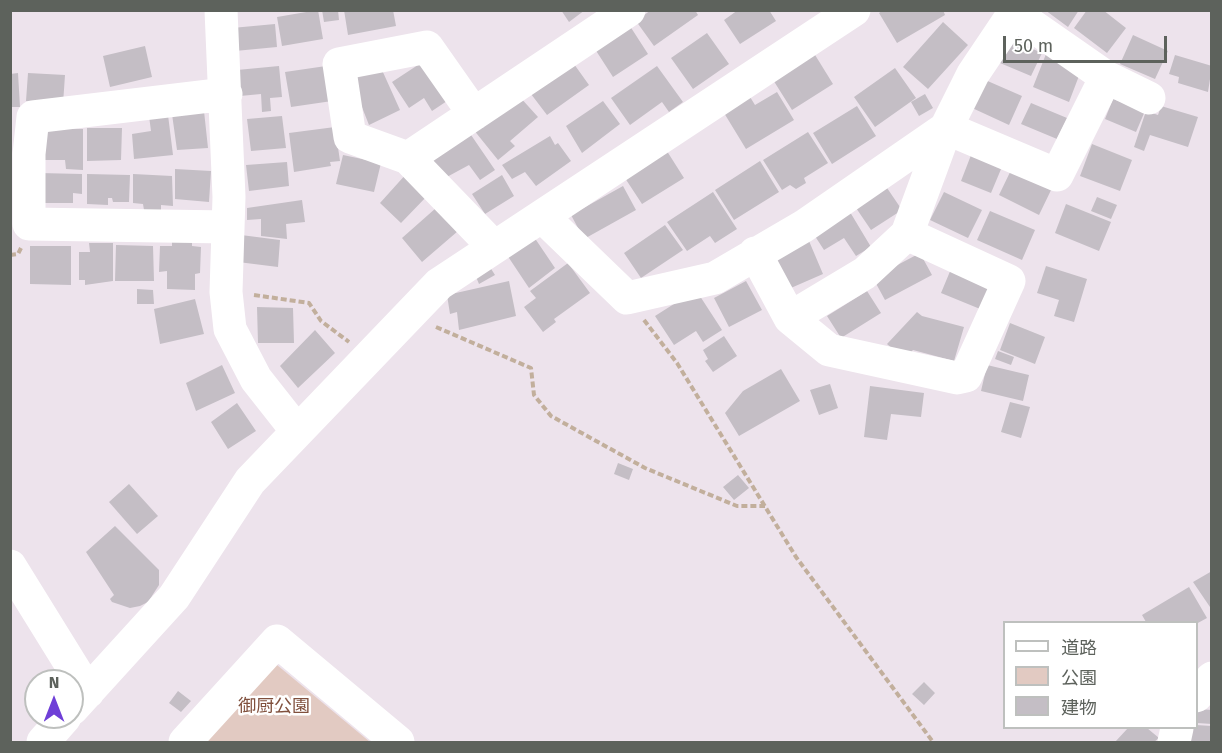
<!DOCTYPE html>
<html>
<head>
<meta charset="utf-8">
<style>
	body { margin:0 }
	#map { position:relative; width:1222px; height:753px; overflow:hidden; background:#ede3ec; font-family:"Fira Sans","Noto Sans JP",sans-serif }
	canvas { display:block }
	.frame { position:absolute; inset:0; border:12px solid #5d625c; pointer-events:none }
	.legend { position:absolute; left:1003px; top:621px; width:195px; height:108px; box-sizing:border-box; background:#fff; border:2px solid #bec0be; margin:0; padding:8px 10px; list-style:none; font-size:18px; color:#5d625c }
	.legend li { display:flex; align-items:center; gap:12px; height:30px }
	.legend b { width:30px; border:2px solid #bec0be }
	.north { position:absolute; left:24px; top:669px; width:60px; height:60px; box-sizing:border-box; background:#fff; border:2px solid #bec0be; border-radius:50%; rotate:0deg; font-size:16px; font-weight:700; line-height:24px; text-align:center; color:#5d625c }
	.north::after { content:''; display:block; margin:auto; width:21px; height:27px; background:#6f3fd7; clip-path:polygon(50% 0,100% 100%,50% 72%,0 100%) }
	.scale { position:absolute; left:1003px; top:36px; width:164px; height:27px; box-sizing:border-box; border:3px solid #5d625c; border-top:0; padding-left:8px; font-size:18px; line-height:21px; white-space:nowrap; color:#5d625c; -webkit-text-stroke:4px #fff; paint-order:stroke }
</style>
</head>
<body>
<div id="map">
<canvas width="1222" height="753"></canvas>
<div class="frame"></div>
<ul class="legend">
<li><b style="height:8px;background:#fff"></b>道路</li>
<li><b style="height:16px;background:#e2cac2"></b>公園</li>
<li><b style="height:16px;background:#c4bec5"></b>建物</li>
</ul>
<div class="north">N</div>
<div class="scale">50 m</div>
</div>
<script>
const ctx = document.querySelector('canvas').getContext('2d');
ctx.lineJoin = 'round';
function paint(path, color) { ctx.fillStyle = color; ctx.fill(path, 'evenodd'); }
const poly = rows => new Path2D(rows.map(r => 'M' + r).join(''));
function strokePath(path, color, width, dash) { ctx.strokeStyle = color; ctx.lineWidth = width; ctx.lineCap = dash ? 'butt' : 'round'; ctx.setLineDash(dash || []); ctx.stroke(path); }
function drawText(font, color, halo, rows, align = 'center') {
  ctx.font = font + ' "Fira Sans","Noto Sans JP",sans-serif'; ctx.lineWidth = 5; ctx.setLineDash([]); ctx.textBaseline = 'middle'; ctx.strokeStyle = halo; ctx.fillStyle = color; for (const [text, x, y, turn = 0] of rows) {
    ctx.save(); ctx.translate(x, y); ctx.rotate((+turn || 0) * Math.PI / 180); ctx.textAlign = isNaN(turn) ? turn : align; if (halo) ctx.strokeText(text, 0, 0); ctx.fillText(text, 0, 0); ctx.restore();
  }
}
paint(poly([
	[271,660,370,742,196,742]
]), '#e2cac2');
paint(poly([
	[318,10,323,39,282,46,277,17],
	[322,10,338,10,339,20,324,22],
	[344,10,393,10,396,26,348,35],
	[561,10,585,10,569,22],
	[651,10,695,10,698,15,654,46,636,21],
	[738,10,769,10,776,21,740,44,724,20],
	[883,10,943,10,945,15,897,43,879,13],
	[1045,10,1079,10,1068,27],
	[1087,10,1103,10,1126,28,1107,53,1074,28],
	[943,22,968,45,928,89,903,67],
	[628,23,648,54,613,77,593,46],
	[275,24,277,47,235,51,232,28],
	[707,33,729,64,693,89,671,58],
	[1133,35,1168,51,1155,79,1120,64],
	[1010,39,1042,53,1031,76,1000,63],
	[145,46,152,77,110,87,103,56],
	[812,50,833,84,792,110,770,75],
	[1046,54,1082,68,1069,102,1033,87],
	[1175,55,1212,66,1208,92,1178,83,1179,77,1169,74],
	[424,61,450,99,432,111,424,98,409,108,392,82],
	[574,64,589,85,547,115,531,94],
	[279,66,282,97,270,98,271,111,262,112,261,94,240,96,237,70],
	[326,66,332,101,291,107,285,72],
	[657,66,683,102,669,112,662,102,630,125,611,98],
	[895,68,916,98,875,127,854,97],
	[357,69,382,70,400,110,369,125,354,87],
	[18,73,20,107,10,107,10,74],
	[28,73,65,75,63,104,26,101],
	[983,79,1022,96,1009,125,970,107],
	[747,92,755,105,777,92,794,120,746,149,721,108],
	[925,94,933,108,919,116,911,102],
	[519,96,538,117,510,141,515,146,498,160,473,129],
	[1113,99,1145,111,1136,132,1105,119],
	[603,101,620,124,582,153,566,126],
	[1031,103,1067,118,1057,139,1021,124],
	[857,106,876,136,832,164,813,133],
	[1161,106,1198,117,1188,147,1150,135,1144,151,1134,147,1146,111,1158,115],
	[204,111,208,148,177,150,172,114],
	[168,115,173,155,134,159,132,134,151,131,149,116],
	[282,116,286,148,251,151,247,119],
	[335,127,340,161,330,162,331,166,294,172,289,133],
	[44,128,83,129,83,170,66,169,65,160,44,160],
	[87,128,122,128,121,160,87,161],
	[469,132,495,170,480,180,469,165,445,178,430,156],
	[808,132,828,163,804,178,806,183,796,189,790,185,782,190,763,160],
	[550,136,555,145,558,143,571,161,536,186,525,172,512,179,502,165],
	[1092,144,1132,160,1120,191,1080,176],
	[665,148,684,178,642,204,623,175],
	[973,150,1004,162,991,193,961,181],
	[343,155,381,163,374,192,336,184],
	[760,161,779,192,734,220,715,190],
	[287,162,289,186,249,191,246,165],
	[1013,166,1053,186,1039,215,999,195],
	[175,169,211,171,209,202,175,199],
	[39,173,82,174,82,194,73,193,73,203,37,203],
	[407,173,429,194,401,223,380,203],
	[87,174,130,175,129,202,113,202,112,198,108,198,108,205,87,204],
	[133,174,172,176,173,206,161,205,161,210,144,210,143,204,133,203],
	[502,175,514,196,485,214,472,194],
	[883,182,902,210,871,230,852,202],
	[623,186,636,210,584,239,571,215],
	[713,192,737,229,715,243,710,236,687,251,667,222],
	[944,192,982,210,968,238,930,220],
	[1097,197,1117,205,1111,219,1091,211],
	[302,200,305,222,286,224,287,239,261,236,261,219,247,220,247,208],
	[445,200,465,225,422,262,402,238],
	[1066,204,1111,222,1099,251,1055,233],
	[847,207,871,247,856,256,844,238,824,250,811,230],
	[990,211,1035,230,1022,260,977,240],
	[665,225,683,250,641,278,624,253],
	[532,234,555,268,529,288,505,252],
	[241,235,280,240,278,267,238,262],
	[172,239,192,240,192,246,201,247,200,273,195,274,195,290,167,289,167,271,159,272,160,246,172,246],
	[809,241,823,274,784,291,770,258],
	[89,243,113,243,113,281,85,285,85,280,79,280,79,252,90,252],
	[116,245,153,246,154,281,115,281],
	[30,246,71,246,71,285,30,284],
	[920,253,932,275,885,300,873,278],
	[568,263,590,293,554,319,556,322,543,332,524,307,536,298,530,291],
	[488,264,495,275,479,284,474,272],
	[1046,266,1087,279,1074,322,1054,316,1059,300,1037,293],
	[951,269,995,287,985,311,941,293],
	[509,281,516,316,459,330,457,312,450,314,447,295],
	[746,281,762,310,729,327,714,298],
	[137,289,153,290,154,304,137,304],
	[696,290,722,330,703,342,696,331,674,345,655,316],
	[867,291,881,313,841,338,827,316],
	[195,299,204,334,160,344,154,309],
	[257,307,293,308,294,343,258,343],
	[917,312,922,316,964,327,954,361,913,350,904,359,887,344],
	[1010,323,1045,337,1035,364,1000,350],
	[315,330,335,353,298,388,280,366],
	[724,336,737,356,713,372,705,361,708,359,703,350],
	[998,351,1014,357,1011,365,995,359],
	[222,365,235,393,196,411,186,383],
	[987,365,1029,375,1023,401,981,391],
	[781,369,800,401,739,436,725,413,743,391],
	[830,384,838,408,819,415,810,390],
	[870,386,924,393,921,417,891,414,887,440,864,437],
	[1010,402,1030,407,1021,438,1001,432],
	[237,403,256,431,228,449,211,422],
	[618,463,633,469,629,480,614,474],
	[738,475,749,488,734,500,723,487],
	[129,484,158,516,137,534,109,502],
	[115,526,159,570,159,585,148,602,140,606,130,608,112,602,110,599,114,595,86,552],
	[1212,571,1212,606,1210,607,1193,582],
	[1189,587,1207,618,1196,624,1146,622,1142,615],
	[924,682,935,693,924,705,912,694],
	[178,691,191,701,181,712,169,703],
	[1197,709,1212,710,1212,724,1197,723],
	[1196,725,1212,726,1212,742,1181,742,1182,728,1196,728],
	[1128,728,1147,728,1159,738,1154,742,1115,742]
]), '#c4bec5');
strokePath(poly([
	[10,255,18,254,21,248],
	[254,295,309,303,321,321,349,342],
	[644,320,677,363,796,557,933,742],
	[436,327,531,368,534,395,551,416,645,468,737,506,765,506]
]), '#c2af9c', 4, [6, 3]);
strokePath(poly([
	[221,10,229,197,226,292,230,329,256,379,297,431],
	[1016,10,973,74,946,128,1057,175,1106,77],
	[1014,13,1106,77,1149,98],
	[226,94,33,117,29,154,29,224,228,227],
	[408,158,350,137,339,64,427,47,474,114],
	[543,217,627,298,715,278,804,226,946,128],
	[494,247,408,158,629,10],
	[755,253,790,318,829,350,957,378,966,376,1009,281,907,234],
	[790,318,865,273,907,234,946,128],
	[10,566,88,692],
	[1196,696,1212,678],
	[72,709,174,597,250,481,439,284,854,10],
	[43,742,65,717],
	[185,742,277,641,398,742],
	[1174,742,1177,728]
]), '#fff', 33);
drawText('18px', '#80503d', '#fff', [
	["御厨公園",274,707]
]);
</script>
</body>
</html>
